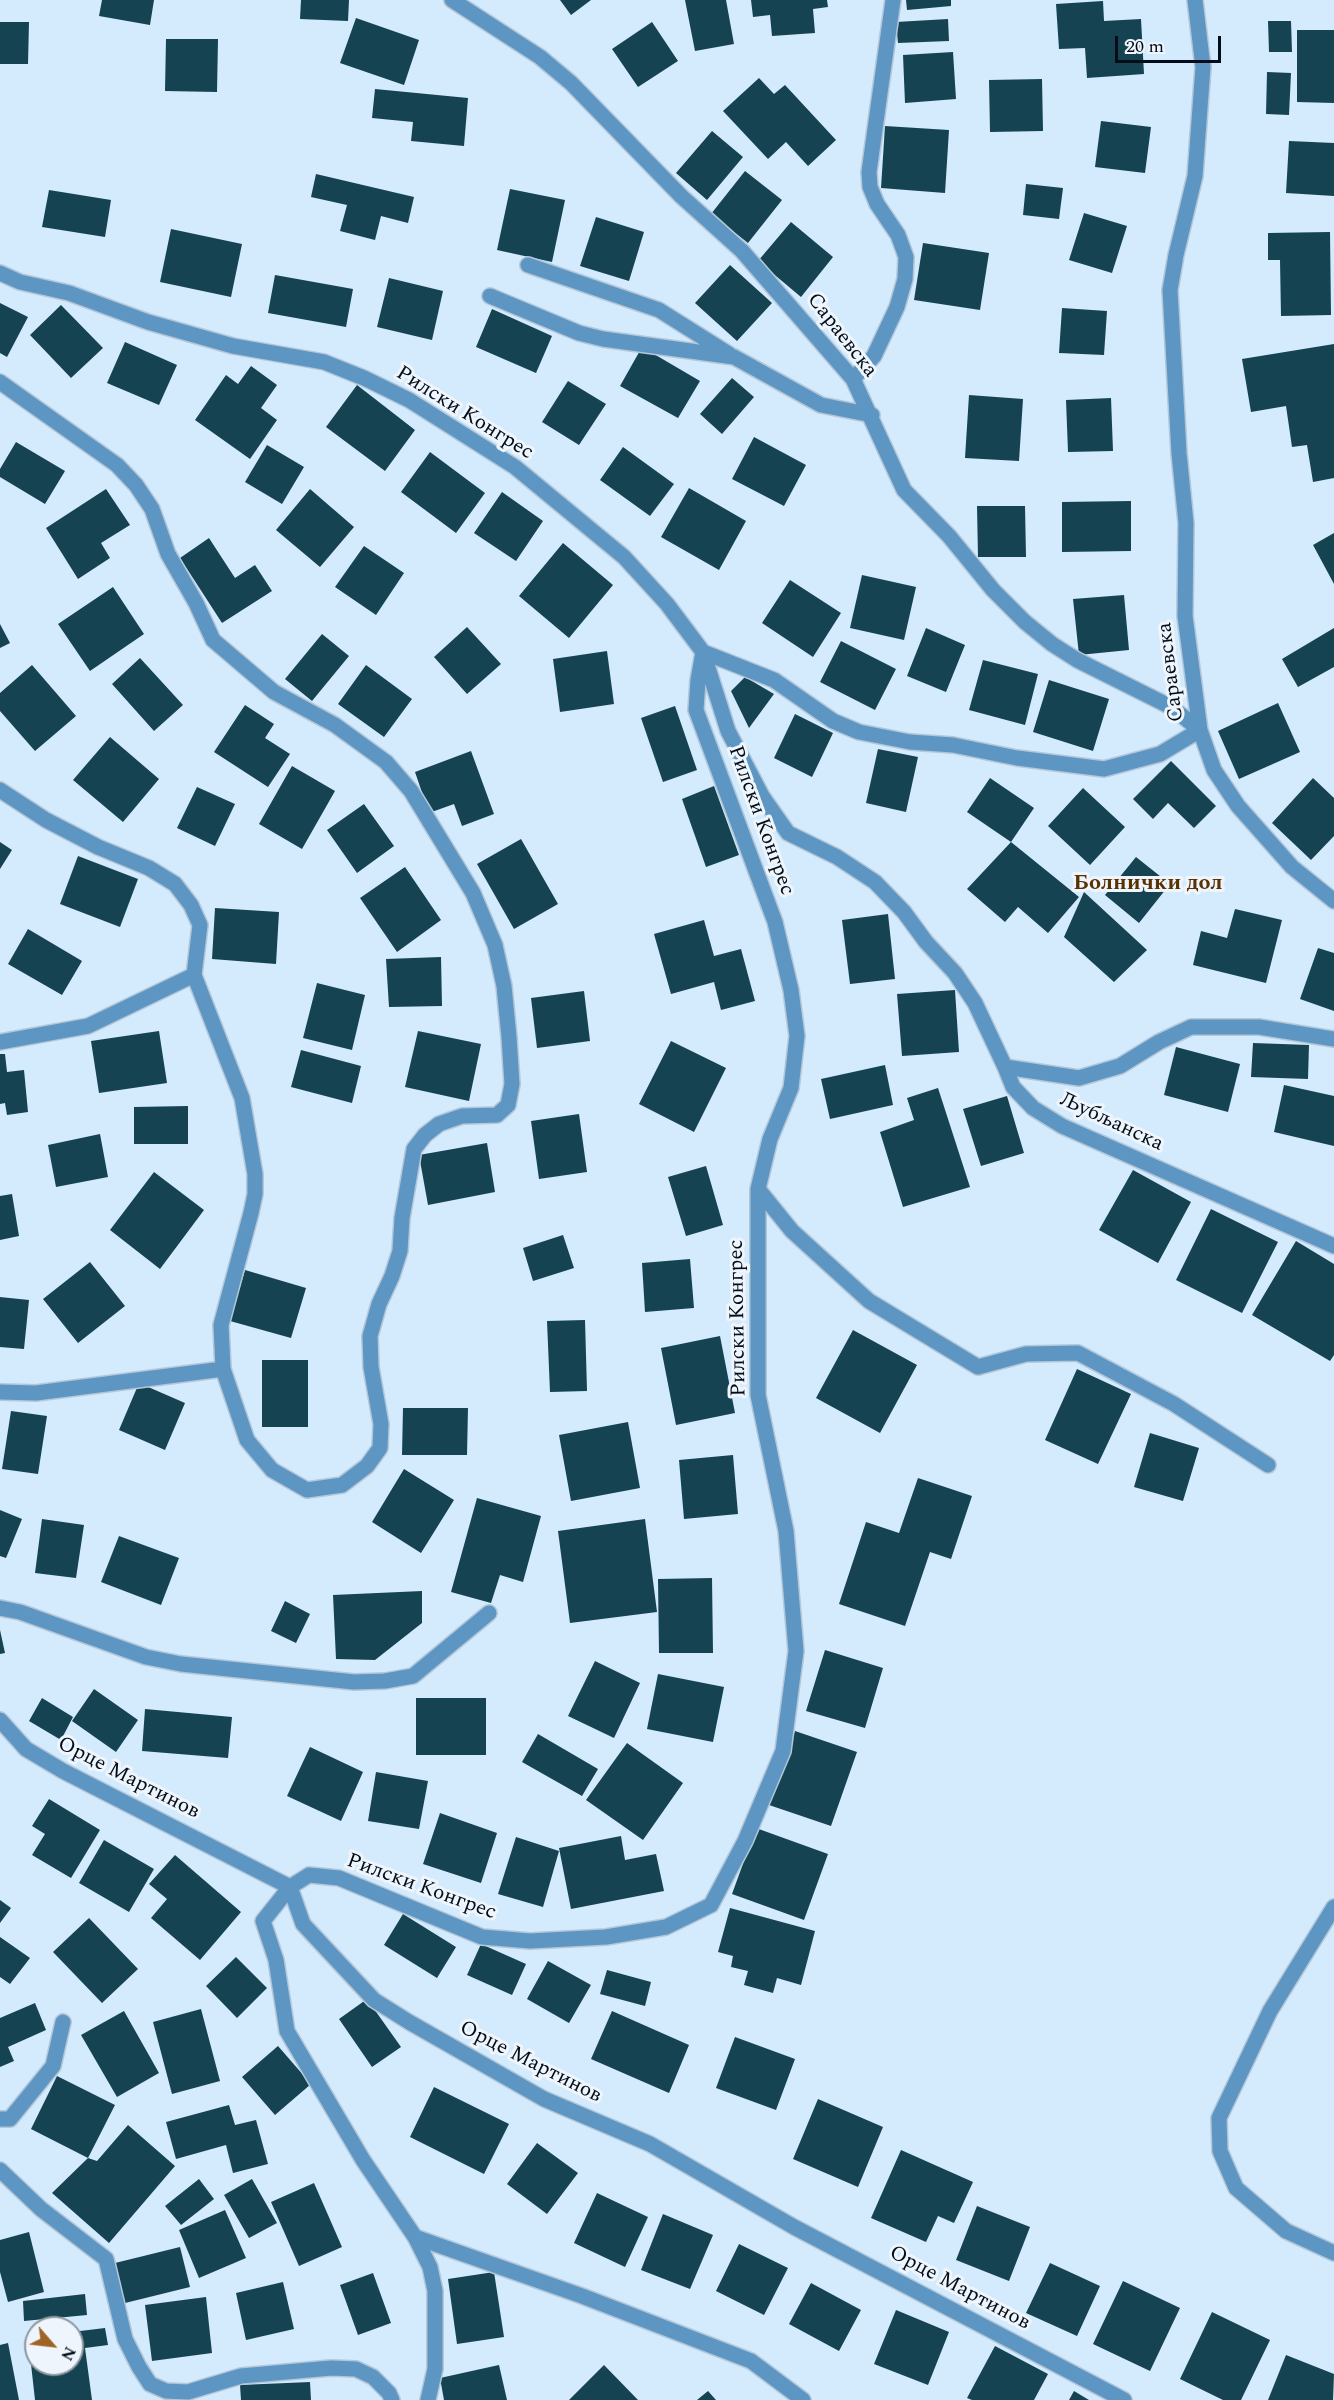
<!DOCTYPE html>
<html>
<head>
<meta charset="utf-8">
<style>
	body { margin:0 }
	#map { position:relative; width:1334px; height:2400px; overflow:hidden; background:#d4eafd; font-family:Spectral,serif }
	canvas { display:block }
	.north { position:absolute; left:24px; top:2316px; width:60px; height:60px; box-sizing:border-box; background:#eef5fc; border:2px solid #9098a0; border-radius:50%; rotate:118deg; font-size:16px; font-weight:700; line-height:24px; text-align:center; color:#030d17 }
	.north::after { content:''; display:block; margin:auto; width:21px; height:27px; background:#9f6425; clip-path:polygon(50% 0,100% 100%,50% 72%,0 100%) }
	.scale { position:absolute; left:1115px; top:36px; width:106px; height:27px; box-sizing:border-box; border:3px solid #030d17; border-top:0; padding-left:8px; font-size:18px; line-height:21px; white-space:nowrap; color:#030d17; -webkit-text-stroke:4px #eef5fc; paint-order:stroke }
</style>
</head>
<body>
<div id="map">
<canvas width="1334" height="2400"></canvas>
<div class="north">N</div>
<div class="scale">20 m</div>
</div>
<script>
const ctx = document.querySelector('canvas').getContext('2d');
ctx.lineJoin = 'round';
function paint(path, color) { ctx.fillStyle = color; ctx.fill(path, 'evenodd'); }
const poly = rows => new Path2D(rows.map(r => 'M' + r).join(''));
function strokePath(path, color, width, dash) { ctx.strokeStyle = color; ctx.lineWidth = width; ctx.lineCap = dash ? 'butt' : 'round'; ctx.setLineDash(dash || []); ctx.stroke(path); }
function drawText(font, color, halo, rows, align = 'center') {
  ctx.font = font + ' Spectral,serif'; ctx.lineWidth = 6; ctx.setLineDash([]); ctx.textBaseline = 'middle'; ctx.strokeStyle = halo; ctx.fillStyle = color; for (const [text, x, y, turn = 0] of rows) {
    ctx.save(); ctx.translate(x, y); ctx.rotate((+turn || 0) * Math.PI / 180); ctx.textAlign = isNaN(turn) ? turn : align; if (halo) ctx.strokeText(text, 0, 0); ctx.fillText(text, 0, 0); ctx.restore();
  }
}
paint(poly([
	[102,0,154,0,150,25,99,16],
	[301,0,349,0,348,21,300,19],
	[560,0,591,0,571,15],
	[685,0,726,0,734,44,695,51],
	[751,0,827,0,828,7,813,9,815,33,772,36,770,15,753,17],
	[906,0,951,0,951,6,907,10],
	[1103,1,1104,21,1141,19,1144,74,1087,78,1085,48,1059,49,1056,4],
	[356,18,419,40,404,85,340,63],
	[948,19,949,41,898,43,896,22],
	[1268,21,1291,21,1292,52,1269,52],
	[0,22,29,22,28,64,0,64],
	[652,22,678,61,638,87,612,49],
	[1297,30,1334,30,1334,103,1297,102],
	[166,39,218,39,217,92,165,91],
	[953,52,956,99,905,103,903,55],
	[1267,72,1291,73,1289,115,1266,114],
	[759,78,774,94,785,85,836,140,808,166,786,142,768,159,723,111],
	[1042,79,1043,131,990,132,989,80],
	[375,89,468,98,464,146,411,141,413,122,372,118],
	[1101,121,1151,127,1145,173,1095,167],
	[885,126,949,130,945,193,881,188],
	[712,131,743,157,707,200,676,173],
	[1289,141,1334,143,1334,196,1286,193],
	[745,171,782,200,748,243,711,214],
	[316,174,414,197,408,223,381,216,375,240,340,231,347,205,311,197],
	[1026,184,1063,188,1059,219,1023,215],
	[510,189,565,200,552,262,497,250],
	[49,190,111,200,105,237,42,227],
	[1084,213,1127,226,1112,273,1069,260],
	[596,217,644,232,629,281,580,266],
	[791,222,833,257,801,297,758,261],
	[171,229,242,244,231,297,160,282],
	[1330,232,1331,315,1281,316,1280,260,1268,260,1268,233],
	[923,243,989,253,980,310,914,300],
	[730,265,772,303,737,341,695,303],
	[275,275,353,289,346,327,268,313],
	[389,278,443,291,432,340,377,327],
	[0,303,28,317,7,357,0,353],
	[61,305,103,348,71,378,30,335],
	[1062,308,1107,311,1104,355,1059,353],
	[492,309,552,336,536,373,476,347],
	[125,342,177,365,159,405,107,383],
	[1334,344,1334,478,1313,482,1307,445,1292,447,1286,406,1251,412,1242,359],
	[642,347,700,381,678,418,620,386],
	[251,366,277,385,261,408,277,420,250,459,195,420,226,375,238,384],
	[732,378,754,397,722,434,700,414],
	[568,381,606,404,579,445,542,422],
	[357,385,415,430,385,471,326,427],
	[969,395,1023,399,1019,461,965,458],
	[1111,398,1113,451,1068,452,1066,400],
	[754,437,806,465,784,506,732,479],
	[16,442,65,471,45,504,0,477,0,469],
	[267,445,304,467,282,504,245,482],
	[623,447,674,484,650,516,600,480],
	[430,452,485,493,456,533,401,492],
	[689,488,746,521,719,570,661,537],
	[106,489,130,525,101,543,110,558,78,579,46,528],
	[310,489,354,527,320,567,276,530],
	[502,492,543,521,516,561,474,533],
	[1131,501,1131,551,1062,552,1062,502],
	[977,506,1025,506,1026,557,978,557],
	[1334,533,1334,584,1313,545],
	[209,538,235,578,255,565,272,591,222,623,180,558],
	[563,543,613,585,569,638,519,596],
	[364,546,404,573,376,615,335,587],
	[862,575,916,587,904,640,850,628],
	[790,580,841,613,813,657,762,623],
	[113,587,144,634,90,671,58,624],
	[1124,595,1129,650,1079,655,1073,599],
	[0,624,10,643,0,648],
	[467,627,501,664,467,694,434,657],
	[926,628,965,645,946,692,907,676],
	[1334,628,1334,667,1298,687,1282,659],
	[322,634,349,656,312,701,285,679],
	[841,641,896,669,875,710,820,682],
	[607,651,614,704,560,712,553,659],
	[140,658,183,705,154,731,112,684],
	[983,660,1038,674,1025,725,969,710],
	[32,665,76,716,35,751,0,711,0,693],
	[366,665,412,699,384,737,338,704],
	[745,677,774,694,749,728,731,691],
	[1049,680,1109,699,1093,751,1033,732],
	[1278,703,1300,752,1239,779,1218,731],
	[245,705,274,724,265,738,290,754,268,787,214,752],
	[675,706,697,770,663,782,641,718],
	[795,714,833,733,812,777,774,758],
	[110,737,159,779,123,822,73,780],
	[878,749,918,757,906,812,866,803],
	[471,751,494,814,462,826,454,804,429,813,415,772],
	[1171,761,1216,806,1194,828,1168,803,1153,819,1133,799],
	[292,766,335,791,302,849,259,824],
	[990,778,1034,808,1011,842,967,812],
	[1313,778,1334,798,1334,836,1311,860,1272,823],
	[714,786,739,855,706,867,682,799],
	[197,787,235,804,215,846,177,828],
	[1083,788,1125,827,1090,865,1048,826],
	[364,804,394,846,357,873,327,830],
	[521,839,558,904,514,929,477,864],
	[0,842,12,850,0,869],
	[1011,842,1079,897,1048,933,1018,907,1005,922,967,889],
	[78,856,138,879,120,927,60,904],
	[1136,857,1170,884,1139,923,1105,895],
	[405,867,441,920,397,952,360,898],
	[1084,892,1147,950,1114,982,1064,937],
	[215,908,279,912,276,964,212,959],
	[1235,909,1282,920,1266,983,1193,965,1201,931,1227,938],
	[888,914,895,979,850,984,842,920],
	[704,920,714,956,741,949,755,1001,721,1010,714,982,671,994,654,934],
	[28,929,82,961,62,995,8,964],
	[1318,948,1334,953,1334,1011,1300,999],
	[441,957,442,1006,389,1007,386,959],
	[317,983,365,995,352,1050,303,1038],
	[955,990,959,1052,902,1056,897,994],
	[584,991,590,1041,537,1048,531,998],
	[159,1031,167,1083,99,1093,91,1041],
	[418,1031,481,1044,469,1101,405,1087],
	[671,1041,726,1068,694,1132,639,1104],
	[1253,1043,1309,1045,1308,1079,1251,1077],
	[1176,1047,1240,1064,1228,1112,1164,1095],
	[301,1050,361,1066,352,1103,291,1087],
	[0,1054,5,1054,7,1072,24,1070,28,1112,7,1115,5,1103,0,1104],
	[885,1065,893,1105,830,1119,821,1079],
	[1284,1085,1334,1096,1334,1146,1274,1132],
	[938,1088,970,1187,903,1207,880,1132,914,1120,907,1098],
	[1007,1096,1024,1153,981,1166,963,1109],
	[188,1106,188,1144,134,1144,134,1107],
	[579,1114,587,1172,539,1179,531,1121],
	[100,1134,108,1177,56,1187,48,1145],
	[487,1143,495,1192,428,1205,419,1155],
	[706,1166,723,1225,686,1236,668,1177],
	[1133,1170,1191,1202,1158,1263,1099,1230],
	[154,1172,204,1210,160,1269,110,1230],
	[12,1194,19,1236,0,1240,0,1196],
	[1211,1209,1278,1242,1242,1313,1176,1280],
	[563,1235,574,1268,533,1281,523,1248],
	[1296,1241,1334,1264,1334,1355,1330,1361,1252,1315],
	[690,1259,694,1308,645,1312,642,1263],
	[90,1262,125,1306,78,1343,43,1299],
	[245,1270,306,1288,291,1338,230,1321],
	[0,1297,29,1300,24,1349,0,1347],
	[585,1320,587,1391,550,1392,547,1321],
	[853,1330,917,1365,880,1433,816,1398],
	[720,1336,735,1413,676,1425,661,1348],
	[262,1360,308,1360,308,1427,262,1427],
	[1077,1369,1131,1394,1098,1464,1045,1440],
	[139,1383,185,1403,165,1450,119,1430],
	[403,1408,468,1408,467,1455,402,1455],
	[11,1411,47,1416,38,1474,2,1469],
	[628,1422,640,1488,571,1501,559,1435],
	[1150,1433,1199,1448,1183,1501,1134,1487],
	[733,1455,738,1514,684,1519,679,1460],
	[404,1469,454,1500,421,1553,372,1522],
	[918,1478,972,1496,951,1559,930,1552,905,1626,839,1604,866,1522,899,1533],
	[477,1498,541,1516,523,1582,500,1575,491,1603,451,1592],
	[0,1510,22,1519,6,1558,0,1556],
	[42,1519,84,1525,76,1578,35,1573],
	[645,1519,657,1612,570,1623,558,1531],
	[119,1536,179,1558,161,1605,101,1582],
	[712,1578,713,1653,659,1653,658,1579],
	[422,1591,422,1623,375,1660,336,1659,333,1595],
	[285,1601,310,1614,296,1643,271,1631],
	[0,1630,5,1653,0,1654],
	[825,1650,883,1668,865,1728,806,1711],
	[595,1661,640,1683,614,1738,568,1716],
	[658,1674,724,1687,713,1742,647,1729],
	[94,1689,138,1720,116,1752,72,1721],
	[42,1698,73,1717,61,1740,29,1721],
	[416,1698,486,1698,486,1755,416,1755],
	[145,1709,232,1717,228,1758,142,1751],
	[795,1731,857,1752,831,1826,769,1805],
	[538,1734,598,1769,582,1796,522,1762],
	[627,1743,683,1783,643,1840,586,1800],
	[310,1747,363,1772,341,1821,287,1796],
	[376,1772,428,1781,419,1829,368,1821],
	[49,1799,100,1830,71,1878,32,1855,45,1834,32,1826],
	[440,1813,497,1833,481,1883,423,1864],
	[756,1828,828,1854,804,1920,732,1894],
	[621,1836,625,1860,656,1854,664,1891,571,1909,559,1848],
	[516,1837,559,1851,543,1907,498,1894],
	[104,1840,154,1869,129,1912,79,1883],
	[175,1855,241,1912,200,1960,151,1918,167,1899,149,1884],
	[0,1900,11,1908,0,1923],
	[730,1908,815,1931,801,1985,777,1978,773,1993,744,1985,748,1971,731,1967,733,1956,718,1952],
	[403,1914,456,1947,437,1978,384,1945],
	[89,1918,138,1969,102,2003,53,1952],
	[0,1937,30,1958,10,1984,0,1977],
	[481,1944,526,1964,512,1995,467,1975],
	[236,1957,267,1988,237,2018,206,1986],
	[548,1961,591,1985,569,2023,527,1999],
	[607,1970,651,1982,645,2006,600,1994],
	[367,1999,401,2047,372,2067,339,2019],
	[35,2003,46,2030,8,2047,14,2061,0,2067,0,2018],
	[201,2009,220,2081,172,2094,153,2022],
	[124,2011,159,2073,117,2097,81,2035],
	[612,2011,689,2045,669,2093,591,2059],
	[735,2037,795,2059,776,2110,716,2088],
	[278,2046,311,2084,275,2115,242,2077],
	[57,2076,115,2105,88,2158,31,2129],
	[434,2087,509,2124,484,2174,410,2137],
	[818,2099,883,2127,858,2187,793,2159],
	[229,2105,235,2125,256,2120,268,2164,233,2173,226,2145,176,2159,166,2122],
	[128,2125,175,2166,109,2243,52,2193,88,2158,97,2161],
	[537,2143,578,2173,547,2214,507,2184],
	[901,2150,973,2182,954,2223,938,2216,926,2242,871,2218],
	[199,2179,214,2199,181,2225,165,2206],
	[252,2179,277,2223,249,2238,224,2195],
	[314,2183,342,2247,299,2266,271,2202],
	[597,2193,648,2217,625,2267,574,2243],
	[977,2206,1030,2227,1009,2281,956,2260],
	[225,2210,246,2258,199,2278,179,2230],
	[663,2214,713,2235,690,2289,641,2270],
	[29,2232,44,2292,8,2302,0,2272,0,2240],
	[739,2244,788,2268,764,2315,716,2291],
	[180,2247,190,2287,121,2304,111,2264],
	[1050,2263,1100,2286,1077,2336,1026,2313],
	[494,2272,504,2337,457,2344,448,2279],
	[373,2273,391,2323,358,2335,340,2285],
	[1123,2281,1180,2308,1150,2371,1093,2344],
	[283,2282,294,2329,246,2340,236,2293],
	[811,2283,861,2310,839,2351,789,2324],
	[85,2294,87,2315,24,2321,23,2301],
	[206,2297,212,2353,152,2361,145,2305],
	[896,2310,949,2332,928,2385,874,2364],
	[1212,2312,1270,2340,1241,2400,1223,2400,1180,2379],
	[105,2328,108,2345,85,2348,92,2400,35,2400,28,2337,36,2336,36,2364,72,2364,72,2332],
	[8,2343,19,2400,0,2400,0,2345],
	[995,2346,1048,2374,1034,2400,972,2400,967,2398],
	[1286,2355,1334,2374,1333,2400,1268,2400],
	[499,2365,507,2400,444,2400,440,2378],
	[604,2365,638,2400,569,2400],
	[310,2382,311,2400,241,2400,240,2385],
	[708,2391,716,2400,697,2400],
	[1074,2391,1089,2400,1069,2400]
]), '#154352');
const street = poly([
	[452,0,540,57,571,83,681,196,742,251,853,379,904,490,949,536,993,590,1025,622,1052,644,1077,660,1171,707,1200,730,1160,754,1104,769,1017,758,953,745,910,742,859,732,833,721,774,680,703,652],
	[1195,0,1203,67,1195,176,1176,255,1170,290,1179,453,1186,523,1185,616,1200,730,1214,770,1238,806,1292,867,1334,901],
	[528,265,659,310,729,354],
	[0,273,20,282,69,293,148,322,233,346,324,362,364,378,409,400,515,467,624,557,667,604,703,652,728,731,762,796,788,833,837,857,875,882,904,912,926,942,955,973,975,1003,1005,1067],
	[490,296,579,333,603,339,734,357,821,405,872,415],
	[853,379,874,356,897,307,905,279,906,257,898,235,877,204,870,187,869,172,893,0],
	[0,382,117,465,136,485,152,509,168,554,196,603,213,640,274,692,335,725,386,762,411,791,473,893,495,945,504,986,509,1037,512,1084,508,1105,497,1115,462,1116,439,1124,425,1135,414,1149,402,1218,400,1251,392,1276,379,1304,370,1336,371,1367,381,1424,380,1448,367,1466,342,1485,307,1490,272,1470,247,1440,223,1369,221,1325,251,1213,255,1194,255,1174,242,1098,194,975,88,1026,0,1042],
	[0,790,46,820,98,847,149,868,175,884,191,905,200,925,194,975],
	[1334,1039,1259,1027,1191,1027,1159,1042,1120,1066,1079,1078,1005,1067,1013,1087,1033,1108,1062,1126,1334,1246],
	[758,1189,792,1231,869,1301,978,1367,1026,1354,1078,1353,1174,1404,1268,1465],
	[0,1392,36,1393,223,1369],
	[0,1608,20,1612,146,1657,181,1664,354,1682,385,1681,413,1676,489,1613],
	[0,1720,26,1749,63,1771,290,1887,303,1924,374,2000,409,2022,544,2099,650,2144,794,2227,1124,2400],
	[1334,1907,1270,2011,1219,2118,1220,2151,1236,2188,1286,2231,1334,2253],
	[0,2119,10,2119,53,2066,63,2022],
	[0,2170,41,2209,106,2259,125,2339,139,2367,150,2384,166,2391,188,2392,241,2376,331,2368,356,2369,373,2377,389,2393,392,2400],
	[415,2237,582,2296,751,2361,803,2400],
	[428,2400,435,2369,435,2291,430,2267,415,2237,363,2160,287,2031,276,1960,263,1921,290,1887,309,1875,339,1878,482,1937,530,1941,606,1937,666,1927,711,1905,745,1841,783,1751,796,1651,786,1531,758,1395,758,1189,770,1139,791,1088,797,1036,791,990,775,922,696,710,698,680,703,652]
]);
strokePath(street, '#b3c7d8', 18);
strokePath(street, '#5e96c3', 15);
drawText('21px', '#030d17', '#eef5fc', [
	["Сараевска",841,336,52],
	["Рилски Конгрес",464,414,32],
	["Сараевска",1172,672,-97],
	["Рилски Конгрес",760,821,70],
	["Љубљанска",1111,1123,25],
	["Рилски Конгрес",739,1318,-91],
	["Орце Мартинов",128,1779,27],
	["Рилски Конгрес",421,1888,20],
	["Орце Мартинов",530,2063,27],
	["Орце Мартинов",959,2289,28]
]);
drawText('bold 22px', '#593201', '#eef5fc', [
	["Болнички дол",1148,885]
]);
</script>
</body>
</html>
